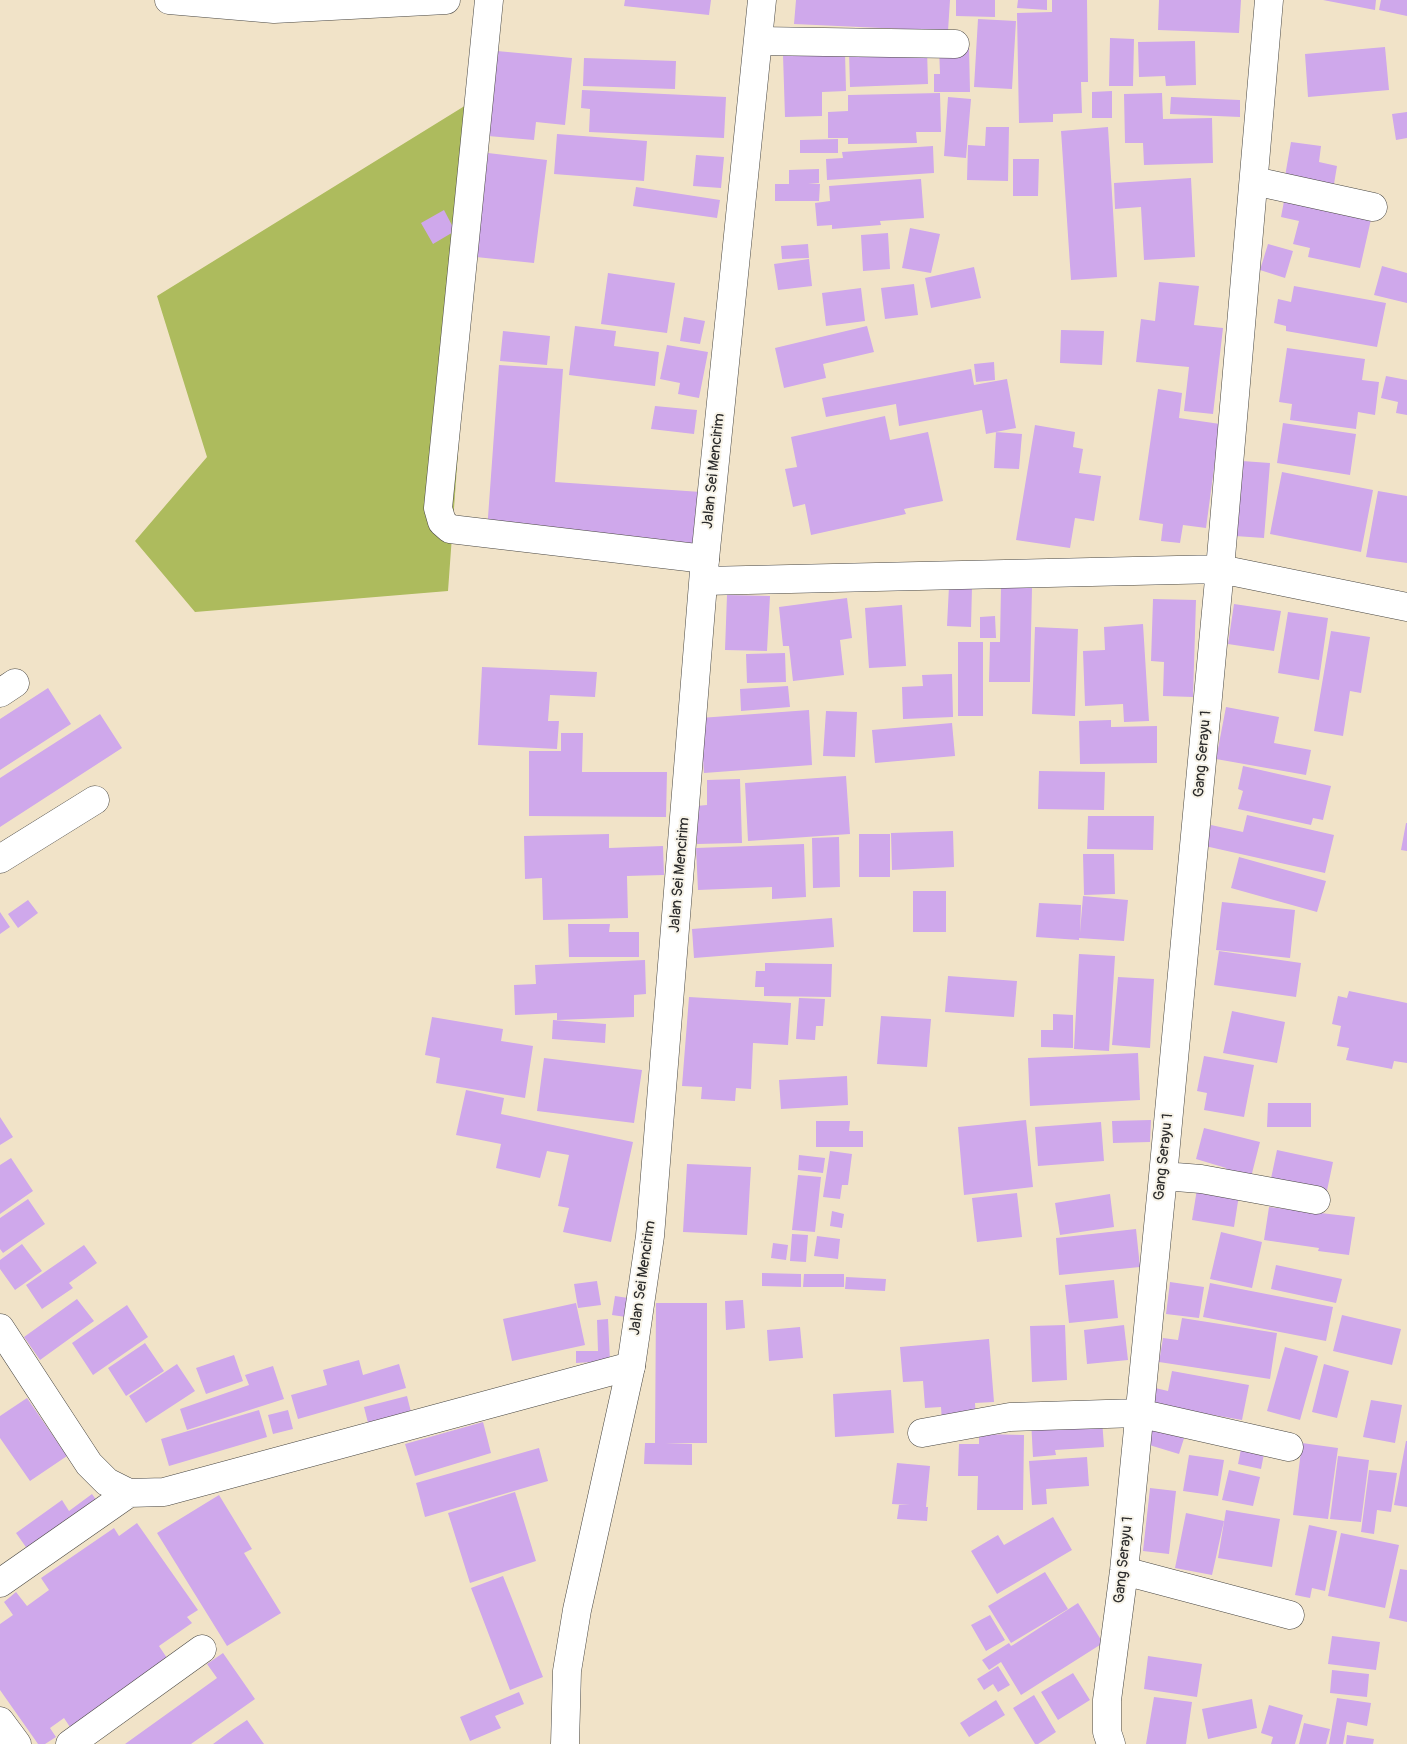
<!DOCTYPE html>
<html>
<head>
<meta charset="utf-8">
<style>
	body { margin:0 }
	canvas { display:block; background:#f1e3c8 }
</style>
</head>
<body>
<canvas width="1407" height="1744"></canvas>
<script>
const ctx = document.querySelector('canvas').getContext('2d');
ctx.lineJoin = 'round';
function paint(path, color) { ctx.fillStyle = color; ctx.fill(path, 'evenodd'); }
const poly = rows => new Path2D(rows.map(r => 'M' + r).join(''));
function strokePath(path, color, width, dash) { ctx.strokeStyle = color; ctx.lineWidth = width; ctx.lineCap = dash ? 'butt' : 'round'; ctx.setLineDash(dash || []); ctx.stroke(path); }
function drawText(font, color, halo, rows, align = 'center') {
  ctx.font = font + ' Pangolin,sans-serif'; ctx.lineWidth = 4; ctx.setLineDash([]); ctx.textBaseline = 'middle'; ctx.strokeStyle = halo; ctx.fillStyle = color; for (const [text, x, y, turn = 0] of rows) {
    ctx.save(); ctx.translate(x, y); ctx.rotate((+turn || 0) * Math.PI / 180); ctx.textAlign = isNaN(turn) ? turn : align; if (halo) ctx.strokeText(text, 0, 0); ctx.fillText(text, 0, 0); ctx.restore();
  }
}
paint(poly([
	[484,94,448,591,195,612,135,541,207,457,157,296]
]), '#adbb5d');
paint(poly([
	[625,0,711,0,709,15,624,6],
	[796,0,950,0,948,31,794,24],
	[956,0,995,0,995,17,956,16],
	[1018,0,1047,0,1047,10,1017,8],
	[1052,0,1087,0,1088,82,1081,82,1082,113,1053,114,1053,122,1019,123,1017,13,1052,12],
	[1159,0,1241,0,1239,33,1158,30],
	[1323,0,1376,0,1375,10],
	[1381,0,1407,0,1407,16,1379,10],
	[978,19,1016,21,1012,89,974,87],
	[1110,38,1134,39,1133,86,1109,86],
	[1195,41,1196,85,1166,86,1165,76,1139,77,1138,42],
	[969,46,970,92,934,92,934,74,940,74,939,47],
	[1385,47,1389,90,1308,97,1305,54],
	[927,49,928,84,850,87,849,52],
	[497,51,572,58,565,125,536,122,534,140,488,136],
	[845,52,846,91,822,92,822,116,785,117,783,55],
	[584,58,676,61,675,89,583,86],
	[582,90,726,97,724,138,589,132,590,109,581,108],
	[1112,91,1112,118,1092,118,1092,92],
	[940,93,941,132,916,132,917,143,848,144,848,138,828,138,828,112,848,111,848,95],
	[1162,93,1163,119,1212,118,1213,163,1144,165,1143,143,1125,143,1124,94],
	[948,97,971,99,966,158,944,156],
	[1171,97,1240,100,1240,117,1170,114],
	[1407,112,1407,138,1396,140,1392,114],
	[986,127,1009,127,1008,181,967,180,968,145,985,146],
	[1108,127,1117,277,1071,280,1061,131],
	[557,134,647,141,644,181,554,174],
	[838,139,838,153,800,153,800,140],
	[1291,142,1321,146,1319,162,1337,166,1333,190,1284,182],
	[933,146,934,173,827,180,826,159,843,158,842,152],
	[488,153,547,160,534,263,476,257],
	[696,155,724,157,721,188,693,186],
	[1013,159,1039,159,1038,196,1013,196],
	[819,169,819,183,808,184,820,184,819,201,775,201,775,184,789,184,789,170],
	[1191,178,1195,257,1144,260,1141,207,1115,209,1114,183],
	[921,179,924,218,880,221,881,225,832,229,832,225,817,226,815,203,830,201,829,186],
	[636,187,720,200,717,218,633,206],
	[1285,196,1372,215,1360,268,1308,257,1310,248,1293,244,1299,221,1281,217],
	[444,210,455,231,433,244,421,223],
	[910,228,940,234,931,273,902,268],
	[888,233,890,269,863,271,861,235],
	[808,244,809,258,782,259,781,246],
	[1268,244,1293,251,1285,278,1260,270],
	[809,259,812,286,778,290,774,264],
	[1382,266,1407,273,1407,303,1374,295],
	[974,267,981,298,931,308,925,278],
	[608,273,675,283,667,333,601,324],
	[1159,282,1199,286,1194,325,1223,328,1213,414,1184,411,1189,367,1136,362,1141,319,1155,321],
	[914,284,918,315,885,319,881,288],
	[1294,286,1386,303,1377,347,1286,331,1286,326,1274,323,1278,299,1291,302],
	[861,288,865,321,826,326,822,293],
	[684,317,705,321,700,344,680,341],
	[575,326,616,331,614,346,659,352,655,386,569,375],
	[867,326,874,352,823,364,826,378,784,388,775,348],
	[1061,330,1104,331,1102,365,1060,363],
	[503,331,550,336,547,365,500,361],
	[667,345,708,352,699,398,678,394,680,383,660,379],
	[1287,348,1365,359,1362,380,1379,382,1375,415,1358,412,1356,429,1290,420,1292,404,1279,402],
	[994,362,995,380,976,382,974,364],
	[499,365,563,369,555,482,701,492,697,545,487,531],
	[971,369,974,385,1007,379,1016,428,986,434,982,410,899,426,896,404,826,417,822,398],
	[1386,376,1407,380,1407,415,1396,413,1398,402,1381,398],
	[1158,389,1182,393,1179,418,1220,424,1206,528,1183,525,1180,543,1161,541,1163,524,1139,520],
	[655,406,697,410,694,434,651,429],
	[885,416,890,440,928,432,943,501,904,509,906,514,811,535,805,504,793,507,785,469,797,467,791,437],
	[1283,423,1356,434,1350,475,1277,463],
	[1035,425,1075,432,1073,447,1083,449,1079,473,1101,476,1094,521,1075,518,1070,548,1016,540],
	[996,432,1022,434,1019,469,994,468],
	[1242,461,1270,463,1264,538,1235,536],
	[1282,472,1373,490,1361,552,1270,534],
	[1378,491,1407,496,1407,563,1366,557],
	[949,586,972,587,971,627,947,626],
	[1001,587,1032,588,1030,682,989,682,990,642,1000,642],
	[727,595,770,596,767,651,725,650],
	[847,598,852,638,840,640,844,675,793,681,789,646,783,646,779,607],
	[1153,599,1196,600,1193,697,1163,696,1164,662,1151,661],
	[1234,604,1281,611,1274,651,1228,644],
	[902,605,906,666,869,668,865,608],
	[1288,612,1328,618,1319,680,1278,673],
	[995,616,996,638,980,638,980,617],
	[1143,624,1149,721,1124,722,1123,704,1085,706,1083,651,1105,650,1104,627],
	[1035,627,1078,629,1075,716,1032,714],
	[1331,631,1370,637,1361,693,1350,691,1343,736,1314,731],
	[958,642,983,642,983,716,958,716],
	[785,653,786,682,747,683,746,654],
	[482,667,597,672,595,697,550,695,548,721,559,721,557,749,478,745],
	[952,674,953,717,903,719,902,687,923,686,922,675],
	[788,686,790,707,741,711,740,689],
	[48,688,71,724,0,770,0,719],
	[1226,707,1279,717,1274,743,1311,750,1306,775,1216,759],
	[809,710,812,765,704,773,700,718],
	[826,711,857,712,855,757,823,756],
	[100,714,122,748,0,827,0,778],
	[1111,720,1111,727,1157,726,1157,763,1080,764,1079,721],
	[952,723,955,756,875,763,872,730],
	[561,733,583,733,582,772,667,772,666,817,529,816,529,751,561,751],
	[1243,766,1331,786,1323,820,1313,818,1311,825,1238,809,1243,791,1238,789],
	[1039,771,1105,772,1104,810,1038,809],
	[846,776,850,834,748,841,745,783],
	[740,779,742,843,697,844,696,806,707,805,707,780],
	[1247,815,1334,835,1325,873,1205,846,1211,825,1243,832],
	[1088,816,1154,816,1153,850,1087,849],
	[1406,823,1407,823,1407,851,1401,850],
	[953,831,954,867,892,870,891,833],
	[609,834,609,848,663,846,664,875,627,876,628,918,543,920,542,878,525,879,524,836],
	[859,834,890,834,890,877,859,877],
	[839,837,840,887,813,888,812,838],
	[804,844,806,897,772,899,772,887,698,890,696,848],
	[1083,854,1114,854,1115,894,1084,895],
	[1239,857,1326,881,1317,912,1231,888],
	[913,891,946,891,946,932,913,932],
	[1083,896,1128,900,1124,941,1079,938,1079,940,1036,937,1039,903,1081,905,1080,933],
	[28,900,38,913,18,928,8,914],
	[1222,902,1295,910,1290,958,1216,950],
	[0,912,10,927,0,934],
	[832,918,834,947,694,958,692,929],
	[568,924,610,924,609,932,639,932,639,957,569,957],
	[1219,951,1301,963,1296,997,1214,985],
	[1079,954,1115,956,1109,1051,1074,1049],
	[645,960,646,994,634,995,634,1017,557,1020,557,1013,515,1015,514,985,536,984,535,965],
	[765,963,832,964,831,997,764,996,764,987,755,987,756,971,765,971],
	[948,976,1017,981,1014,1017,945,1012],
	[1118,977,1154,979,1150,1048,1112,1045],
	[1349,991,1407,1003,1407,1063,1394,1061,1392,1069,1346,1060,1349,1048,1337,1046,1341,1026,1332,1024,1338,996,1347,998],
	[689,997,791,1003,788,1045,753,1043,751,1089,736,1088,735,1101,701,1099,702,1087,682,1086],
	[799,998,825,999,823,1026,816,1026,815,1040,796,1039],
	[1232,1011,1285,1022,1277,1063,1223,1053],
	[1053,1014,1073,1015,1073,1048,1041,1047,1041,1030,1053,1030],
	[881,1016,931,1019,927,1067,877,1064],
	[432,1017,503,1029,501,1041,533,1046,525,1098,436,1083,440,1058,425,1055],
	[553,1020,606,1024,605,1043,552,1039],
	[1138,1053,1140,1100,1030,1106,1028,1058],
	[1204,1056,1254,1065,1244,1117,1204,1110,1207,1093,1197,1091],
	[544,1058,642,1070,634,1123,537,1111],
	[847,1076,848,1105,781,1109,779,1080],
	[466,1090,504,1098,501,1114,633,1142,611,1242,563,1232,569,1208,558,1206,569,1155,547,1151,540,1178,496,1168,501,1144,456,1135],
	[1268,1103,1311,1103,1311,1127,1267,1127],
	[0,1117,13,1137,0,1145],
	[1026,1120,1033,1187,964,1195,958,1127],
	[1151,1120,1150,1142,1113,1143,1112,1121],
	[816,1121,850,1121,849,1131,863,1131,863,1147,816,1147],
	[1101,1122,1104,1161,1038,1166,1035,1127],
	[1204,1128,1260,1142,1249,1185,1223,1179,1226,1168,1196,1159],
	[1277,1150,1333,1162,1325,1200,1269,1188],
	[830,1151,852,1154,848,1185,842,1185,840,1199,823,1197],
	[799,1155,825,1158,823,1173,798,1170],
	[11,1158,33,1191,0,1214,0,1165],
	[687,1164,751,1167,747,1235,683,1232],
	[798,1175,821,1177,815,1232,792,1230],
	[1197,1189,1239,1195,1234,1227,1192,1220],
	[1017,1193,1022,1237,977,1242,972,1198],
	[1110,1194,1114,1227,1060,1235,1055,1203],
	[28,1199,45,1224,3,1253,0,1249,0,1218],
	[1269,1207,1355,1217,1349,1255,1318,1251,1319,1248,1264,1240],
	[832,1211,844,1214,842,1228,830,1226],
	[1136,1229,1140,1267,1059,1275,1056,1238],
	[1221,1232,1262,1242,1252,1288,1210,1279],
	[792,1234,808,1235,806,1262,790,1261],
	[817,1236,840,1239,838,1259,814,1256],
	[773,1243,788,1245,786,1260,771,1258],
	[22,1244,42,1271,15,1290,0,1269,0,1260],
	[84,1245,97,1263,69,1283,73,1288,42,1309,26,1285],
	[1276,1265,1342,1279,1336,1303,1271,1289],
	[762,1273,801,1274,801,1287,762,1286],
	[804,1274,844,1274,844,1287,803,1287],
	[846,1277,886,1279,885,1291,845,1289],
	[1114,1280,1118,1318,1069,1323,1065,1285],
	[597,1281,601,1305,578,1308,574,1284],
	[1170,1282,1204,1287,1199,1318,1166,1314],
	[1210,1283,1333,1307,1326,1341,1203,1317],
	[615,1296,628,1298,626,1317,612,1315],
	[77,1299,94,1321,40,1360,24,1337],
	[743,1300,745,1328,726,1330,725,1301],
	[576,1303,585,1345,512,1361,503,1319],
	[656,1303,707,1303,707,1443,665,1443,692,1444,692,1465,644,1464,645,1443,655,1443],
	[127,1305,148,1337,93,1375,72,1343],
	[1342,1315,1401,1329,1392,1365,1333,1351],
	[1182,1318,1277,1333,1270,1379,1159,1362,1163,1338,1178,1340],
	[608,1319,610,1361,576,1363,576,1351,598,1351,597,1320],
	[1065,1325,1067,1380,1032,1382,1030,1326],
	[1124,1325,1128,1360,1087,1364,1084,1330],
	[800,1327,803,1358,769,1361,767,1330],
	[989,1339,994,1402,975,1403,976,1419,942,1422,941,1407,925,1408,923,1381,903,1382,900,1347],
	[145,1343,164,1371,126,1396,108,1368],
	[1285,1347,1318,1356,1300,1420,1267,1411],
	[234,1355,243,1381,206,1394,196,1368],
	[359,1360,363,1375,399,1364,406,1388,298,1419,291,1395,327,1385,323,1370],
	[177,1364,195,1391,146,1423,129,1396],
	[1324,1364,1349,1371,1337,1418,1312,1412],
	[273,1366,284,1399,187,1430,180,1409,249,1385,245,1375],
	[1172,1371,1249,1385,1242,1420,1148,1404,1151,1387,1168,1391],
	[891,1390,894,1433,835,1437,833,1394],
	[407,1396,411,1412,368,1423,364,1407],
	[27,1398,67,1456,30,1481,0,1438,0,1416],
	[1371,1400,1402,1405,1395,1443,1363,1437],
	[259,1410,267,1437,169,1466,161,1439],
	[288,1410,293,1429,273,1434,268,1415],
	[1102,1419,1104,1447,1055,1450,1056,1455,1033,1457,1031,1420],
	[483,1422,491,1453,415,1476,405,1444],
	[1153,1422,1186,1432,1179,1454,1146,1444],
	[979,1434,1024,1435,1023,1510,977,1510,978,1476,958,1476,959,1444,979,1444],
	[1406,1441,1407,1441,1407,1507,1394,1505],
	[1302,1443,1338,1448,1328,1519,1293,1515],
	[1242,1444,1265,1449,1261,1469,1238,1464],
	[539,1448,548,1481,425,1517,416,1483],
	[1189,1455,1224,1460,1218,1496,1183,1491],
	[1338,1456,1369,1460,1361,1522,1330,1519],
	[1087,1457,1089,1486,1046,1489,1047,1504,1032,1505,1029,1461],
	[897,1463,930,1466,926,1507,928,1507,927,1521,897,1519,899,1505,910,1505,892,1504],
	[1229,1470,1260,1477,1253,1506,1222,1500],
	[1369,1470,1397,1473,1391,1512,1377,1510,1374,1534,1361,1532],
	[1150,1488,1176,1491,1169,1554,1143,1551],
	[515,1492,536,1561,470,1583,448,1513],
	[92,1494,97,1501,28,1550,16,1533,62,1500,69,1511],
	[219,1495,252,1549,244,1553,281,1613,227,1646,157,1533],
	[1226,1510,1280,1519,1272,1567,1218,1558],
	[1186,1513,1224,1521,1212,1575,1175,1568],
	[1053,1517,1072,1550,997,1594,971,1551,998,1535,1004,1545],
	[137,1523,198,1610,187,1617,192,1623,159,1646,169,1661,72,1730,64,1718,50,1728,56,1737,45,1744,38,1744,0,1690,0,1624,13,1615,4,1602,16,1592,27,1606,49,1590,41,1578,114,1528,119,1536],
	[1309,1525,1337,1531,1325,1591,1312,1588,1310,1598,1295,1595],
	[1341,1533,1399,1545,1385,1608,1328,1596],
	[1400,1569,1407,1570,1407,1622,1389,1618],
	[1045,1572,1068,1609,1011,1643,988,1606],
	[503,1576,543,1677,510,1690,471,1588],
	[1078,1603,1103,1643,1021,1695,1001,1662,989,1670,982,1660,1009,1643,1011,1646,1013,1645],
	[990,1615,1005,1640,986,1651,971,1625],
	[1332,1636,1380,1642,1376,1670,1328,1664],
	[223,1653,255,1699,191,1744,125,1744,217,1678,207,1664],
	[1148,1656,1202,1664,1197,1697,1144,1689],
	[998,1666,1010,1685,998,1692,993,1684,984,1690,977,1679],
	[1332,1670,1369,1674,1367,1697,1330,1693],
	[1073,1673,1090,1700,1058,1720,1041,1692],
	[519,1692,524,1704,495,1716,501,1728,470,1741,460,1717],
	[1034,1695,1056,1732,1038,1744,1035,1744,1013,1708],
	[1154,1697,1192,1702,1186,1744,1146,1744],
	[1337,1698,1371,1703,1367,1726,1347,1722,1343,1744,1329,1744],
	[1252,1699,1257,1728,1208,1739,1202,1709],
	[996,1700,1005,1715,969,1737,960,1723],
	[1269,1705,1303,1715,1295,1744,1271,1744,1273,1737,1261,1733],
	[247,1720,264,1744,213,1744,232,1730],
	[1304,1723,1330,1729,1326,1744,1299,1744],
	[1347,1735,1374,1739,1373,1744,1346,1744]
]), '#cfa8eb');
const street = poly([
	[169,0,274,9,446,0],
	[489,0,438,508,442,522,450,529,705,559],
	[759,41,955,44],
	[1254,181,1373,207],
	[704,581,1220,569,1407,607],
	[0,693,15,683],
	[0,859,95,800],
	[1163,1176,1201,1179,1316,1200],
	[0,1328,89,1464,107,1482,129,1493],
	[922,1433,1010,1417,1138,1413,1289,1447],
	[1124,1571,1290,1615],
	[0,1583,129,1493,164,1492,631,1366],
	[0,1721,17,1744],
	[70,1744,202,1649],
	[1111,1744,1107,1732,1107,1700,1124,1571,1163,1176,1220,569,1269,0]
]);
const secondary = poly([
	[565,1744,567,1671,577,1610,631,1366,650,1236,705,559,762,0]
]);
strokePath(street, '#494743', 29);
strokePath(secondary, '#494743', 29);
strokePath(street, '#fff', 28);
strokePath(secondary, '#fff', 28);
drawText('15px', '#2b2b2b', '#f7f3e8', [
	["Jalan Sei Mencirim",714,471,-84],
	["Gang Serayu 1",1203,754,-85],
	["Jalan Sei Mencirim",680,875,-85],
	["Gang Serayu 1",1164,1157,-84],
	["Jalan Sei Mencirim",643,1278,-82],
	["Gang Serayu 1",1124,1560,-84]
]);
</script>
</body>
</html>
